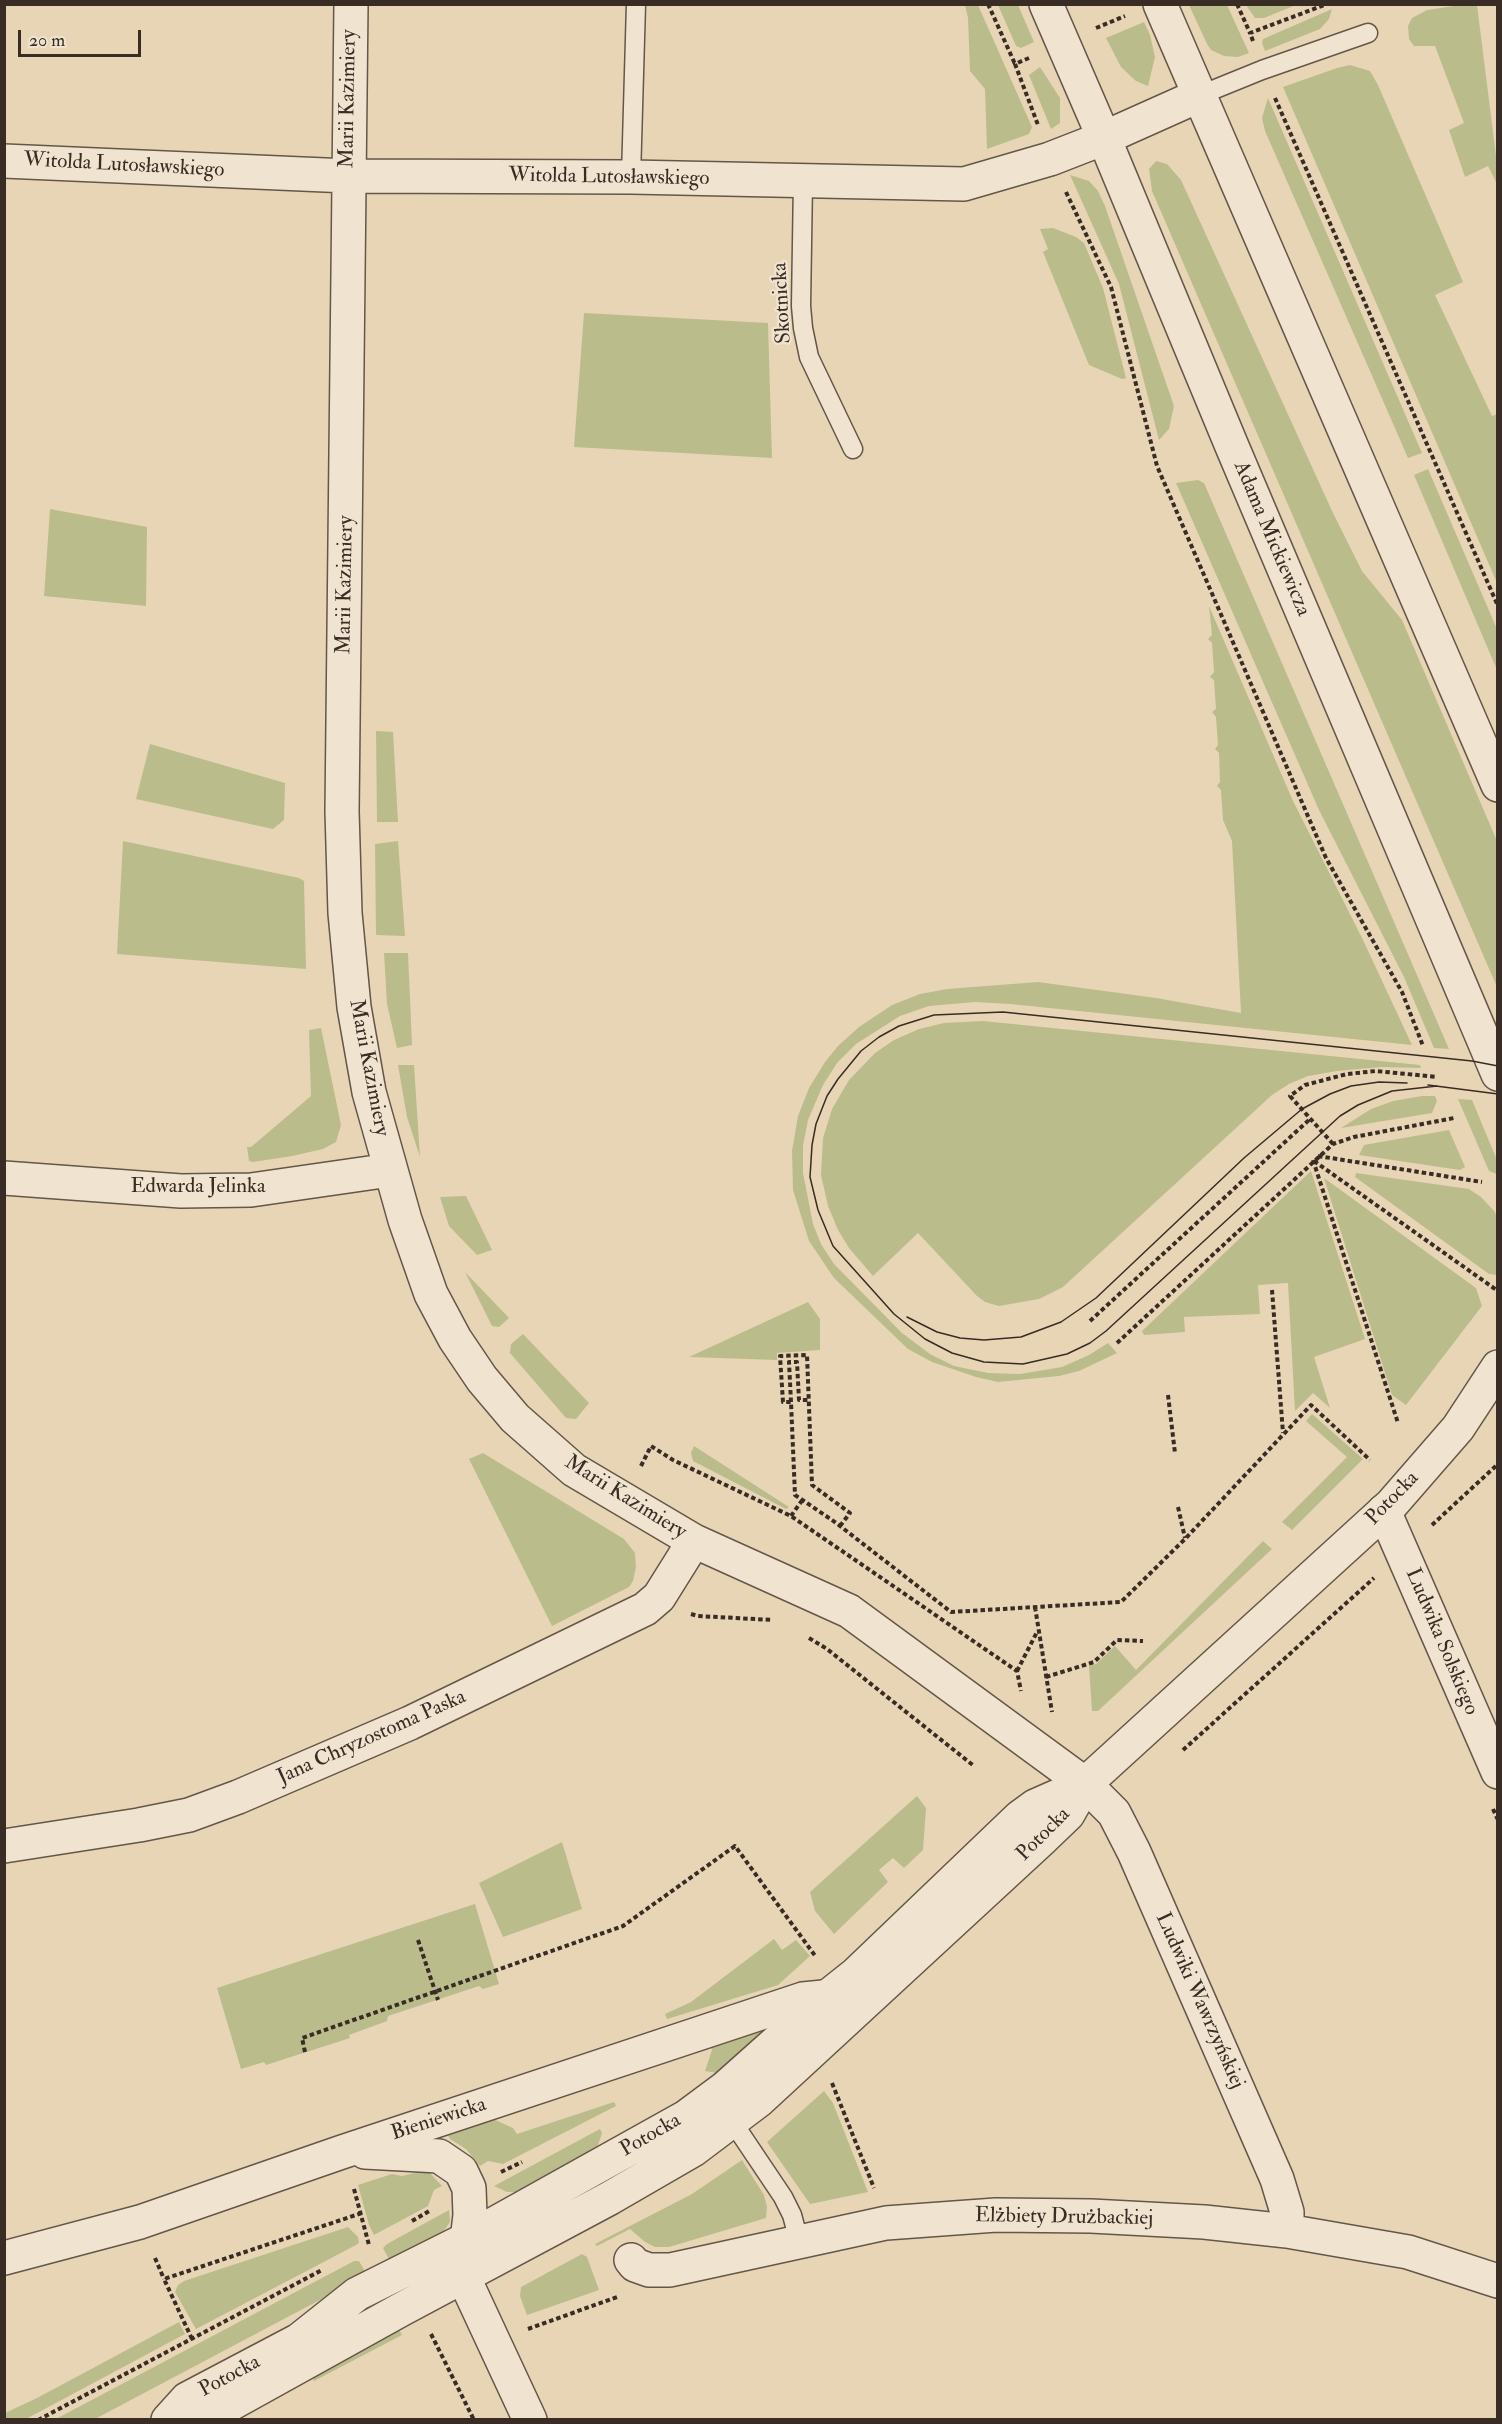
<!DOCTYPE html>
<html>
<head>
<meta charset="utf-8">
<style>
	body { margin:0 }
	#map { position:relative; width:1502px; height:2424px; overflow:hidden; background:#e8d5b6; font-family:"IM FELL Double Pica",serif }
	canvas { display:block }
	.frame { position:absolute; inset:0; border:6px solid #382c25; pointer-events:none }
	.scale { position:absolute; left:18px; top:30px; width:123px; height:27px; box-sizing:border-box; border:3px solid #382c25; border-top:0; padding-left:8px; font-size:18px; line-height:21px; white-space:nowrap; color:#382c25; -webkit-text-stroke:4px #f0e4d0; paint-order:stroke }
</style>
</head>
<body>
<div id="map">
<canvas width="1502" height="2424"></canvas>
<div class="frame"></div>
<div class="scale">20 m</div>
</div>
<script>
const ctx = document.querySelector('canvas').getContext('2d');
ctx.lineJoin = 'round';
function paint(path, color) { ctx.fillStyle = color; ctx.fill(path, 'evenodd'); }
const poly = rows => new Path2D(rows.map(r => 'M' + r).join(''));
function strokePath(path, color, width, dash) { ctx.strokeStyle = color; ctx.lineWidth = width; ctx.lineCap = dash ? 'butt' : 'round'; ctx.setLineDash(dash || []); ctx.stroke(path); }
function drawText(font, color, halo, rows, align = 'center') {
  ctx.font = font + ' "IM FELL Double Pica",serif'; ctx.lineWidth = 4.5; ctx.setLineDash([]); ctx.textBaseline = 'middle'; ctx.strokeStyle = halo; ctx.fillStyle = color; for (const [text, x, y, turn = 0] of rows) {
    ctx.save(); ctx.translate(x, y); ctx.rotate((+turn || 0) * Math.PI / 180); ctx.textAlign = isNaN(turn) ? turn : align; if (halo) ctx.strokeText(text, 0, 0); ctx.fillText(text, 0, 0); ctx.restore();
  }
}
paint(poly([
	[1468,4,1477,5,1497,164,1497,184,1488,166,1465,177,1449,130,1464,123,1435,46,1414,46,1409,39,1408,26,1412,18,1427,10],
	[965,5,978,5,1032,127,1029,134,987,149,985,89,970,71,968,18],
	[998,5,1018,5,1034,42,1021,48,1016,46],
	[1189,5,1227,5,1249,53,1238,57,1224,56,1211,50,1207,44],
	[1246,5,1296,5,1264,18,1255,18],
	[1332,9,1329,19,1320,29,1265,51,1262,43,1263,39],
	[1144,22,1150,35,1155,57,1148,86,1136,81,1121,67,1106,38],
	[1350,65,1370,71,1378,85,1463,282,1435,295,1492,416,1497,414,1497,583,1283,87,1337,68],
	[1040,67,1060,98,1060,123,1051,129,1029,75],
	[1268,98,1422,453,1408,458,1265,131,1262,118],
	[1156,161,1167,164,1181,180,1333,513,1362,571,1402,620,1497,841,1497,987,1152,191,1149,169],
	[1070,175,1089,181,1098,191,1105,206,1174,406,1169,429,1159,440,1119,284],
	[1053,228,1076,237,1084,243,1103,288,1126,378,1122,379,1089,365,1043,252,1048,249,1040,229],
	[584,313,768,323,772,458,574,447],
	[1428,469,1497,629,1497,670,1414,475],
	[1198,480,1204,483,1449,1049,1434,1048,1404,977,1319,810,1176,483],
	[50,509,147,527,146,606,44,596],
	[1209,606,1293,801,1363,940,1412,1045,1010,1004,975,1002,929,1006,900,1016,856,1044,837,1063,823,1085,808,1120,803,1146,803,1173,813,1224,821,1244,834,1264,902,1333,930,1354,954,1366,988,1373,1020,1374,1062,1367,1089,1355,1108,1343,1117,1353,1079,1371,1059,1376,998,1382,976,1377,932,1362,908,1349,834,1278,809,1241,793,1190,792,1151,798,1116,809,1088,825,1062,838,1046,859,1027,892,1005,920,994,947,989,1038,982,1156,998,1241,1013,1232,841,1223,820,1221,790,1217,786,1220,782,1219,753,1215,749,1218,745,1216,717,1212,712,1216,709,1214,680,1210,677,1214,672,1212,643,1208,639,1212,635],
	[376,731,393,732,398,822,377,822],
	[150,744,285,783,284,820,273,829,136,799],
	[123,841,299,878,304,881,306,969,117,954],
	[398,841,405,936,376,935,375,844],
	[384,953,408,953,412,1045,397,1048,387,1004],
	[983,1021,1420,1065,1421,1068,1381,1067,1337,1071,1308,1076,1289,1084,1272,1095,1063,1287,1039,1299,999,1306,985,1302,977,1296,918,1233,873,1276,849,1248,838,1230,828,1206,821,1175,823,1138,832,1109,849,1080,875,1053,894,1040,919,1029,944,1023],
	[321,1028,341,1125,336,1142,323,1149,292,1156,253,1162,249,1161,247,1147,251,1147,311,1096,309,1030],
	[398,1065,414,1065,420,1157,407,1117],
	[1422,1096,1435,1096,1437,1101,1432,1113,1341,1128,1371,1109,1393,1101],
	[1458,1099,1472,1100,1497,1160,1497,1174,1489,1171],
	[1449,1130,1465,1167,1460,1170,1359,1155,1364,1145],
	[1311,1171,1365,1339,1314,1357,1330,1408,1313,1393,1295,1411,1288,1283,1258,1285,1260,1314,1184,1317,1185,1332,1144,1335,1142,1331],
	[1356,1173,1469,1189,1481,1197,1495,1212,1497,1219,1497,1275,1489,1274,1355,1177],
	[1324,1178,1476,1288,1482,1306,1406,1405,1392,1395],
	[466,1196,492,1250,477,1255,449,1226,440,1197],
	[465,1272,509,1318,499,1327,492,1326],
	[808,1302,820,1319,820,1350,777,1353,777,1360,689,1357],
	[523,1334,589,1403,576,1419,566,1418,510,1353,511,1344],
	[1312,1414,1363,1459,1292,1530,1282,1522,1347,1457,1306,1421],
	[694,1446,789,1507,786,1509,693,1461,691,1453],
	[483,1453,624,1539,635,1553,636,1567,633,1581,629,1587,552,1626,469,1459],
	[1263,1541,1272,1549,1098,1711,1092,1711,1089,1666,1096,1664,1115,1646,1136,1670],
	[917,1796,926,1808,923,1850,904,1868,893,1858,879,1870,888,1882,834,1934,815,1911,810,1892],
	[562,1842,582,1909,503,1937,479,1883],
	[475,1904,499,1984,483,1989,479,1986,388,2016,387,2021,349,2035,350,2038,266,2065,264,2062,241,2069,217,1988],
	[774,1939,782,1950,796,1940,810,1956,778,1985,667,2019,665,2014,691,2002],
	[761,2028,766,2033,724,2074,705,2071,712,2050,710,2046],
	[824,2091,833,2103,868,2192,810,2204,767,2142],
	[614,2102,616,2106,503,2164,488,2161,480,2166,466,2149,450,2139,448,2135,448,2132,491,2118,513,2128,517,2134],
	[600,2129,602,2133,595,2154,525,2192,507,2192,494,2186],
	[742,2160,764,2195,767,2207,766,2218,669,2247,655,2247,645,2242,630,2229,597,2246,595,2244,692,2194],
	[427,2170,442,2186,434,2190,428,2206,374,2235,369,2225,358,2185,392,2174,402,2176],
	[449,2210,450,2222,441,2235,391,2263,383,2248,387,2244],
	[348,2227,358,2237,359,2243,356,2245,196,2329,175,2292,178,2285,184,2281],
	[582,2254,587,2257,599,2290,527,2315,520,2296,521,2287],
	[354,2261,359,2261,367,2275,95,2419,54,2420],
	[179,2322,185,2334,26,2419,5,2419,5,2413,37,2398],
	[398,2328,402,2335,314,2381,310,2372]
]), '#bbbc8b');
const service = poly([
	[1198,96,1262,70,1368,33],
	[631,177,636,4],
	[803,181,801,306,803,328,809,357,853,449],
	[732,2121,783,2197,792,2215,799,2241]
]);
const minor = poly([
	[351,4,342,811,345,913,354,1007,369,1092,405,1220,431,1294,455,1339,482,1379,515,1418,574,1470,694,1541,849,1611,1085,1784,1114,1813,1134,1852,1277,2179,1287,2212,1287,2231],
	[4,161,348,176,631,177,964,184,1050,159,1104,138,1198,96],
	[4,1178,181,1191,251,1190,390,1170],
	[1384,1511,1498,1772],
	[4,1846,139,1825,189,1815,238,1797,410,1723,645,1609,659,1597,694,1541],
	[365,2152,439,2156,461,2171,469,2188,470,2215,463,2276,530,2420],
	[4,2258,140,2222,342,2152,803,1999,844,1995],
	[631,2260,635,2265,649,2270,670,2270,886,2223,996,2215,1091,2216,1204,2222,1287,2231,1408,2252,1498,2281]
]);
const tertiary = poly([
	[1046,4,1104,138,1231,444,1498,1074],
	[1160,4,1498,785],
	[168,2420,187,2399,299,2340,357,2294,469,2238,686,2117,725,2088,827,1997,856,1974,1020,1817,1035,1806,1085,1784,1391,1505,1458,1428,1498,1367],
	[197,2420,227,2406,402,2309,610,2198,693,2150,758,2101,1042,1839,1068,1814,1085,1784]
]);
strokePath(service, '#645649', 21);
strokePath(minor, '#645649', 36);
strokePath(tertiary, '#645649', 36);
strokePath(poly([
	[988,4,1015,64],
	[1237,4,1250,33],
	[1096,28,1125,16],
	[1253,41,1250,33,1327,4],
	[1029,58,1015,64,1038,125],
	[1275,98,1498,606],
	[1066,192,1111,287,1157,466,1326,858,1402,992,1423,1046],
	[1333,1144,1290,1096,1305,1085,1347,1074,1376,1071,1437,1077],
	[1318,1156,1482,1182],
	[1313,1160,1398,1423],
	[1314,1161,1498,1291],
	[1272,1290,1283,1433],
	[1090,1321,1310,1119],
	[1117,1343,1333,1144,1354,1137,1454,1118],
	[1168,1395,1175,1453],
	[791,1402,789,1362,797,1362,799,1400,809,1400],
	[641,1466,651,1446,673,1460,791,1516,1017,1671,1021,1691],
	[1178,1507,1185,1538],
	[791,1516,803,1499],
	[1432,1525,1498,1464],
	[840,1526,850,1513,812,1485,807,1355,780,1356,783,1402,791,1402,795,1495,832,1520,840,1526,951,1612,1121,1602,1185,1539,1311,1405,1370,1460],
	[1035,1607,1052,1712],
	[691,1614,698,1616,773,1620],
	[809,1638,827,1649,974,1766],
	[1017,1671,1037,1632],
	[1046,1677,1094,1662,1117,1640,1143,1641],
	[1183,1750,1374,1578],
	[1493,1809,1498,1820],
	[418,1940,438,2000],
	[305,2052,302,2038,623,1926,735,1846,816,1957],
	[832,2083,874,2188],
	[501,2172,522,2162],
	[354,2189,369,2245],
	[412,2221,431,2210],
	[155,2258,164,2279],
	[528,2329,617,2297],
	[431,2334,474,2420],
	[192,2339,164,2279,362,2213],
	[38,2420,322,2270]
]), '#382c25', 4, [4.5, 3]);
strokePath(service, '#f0e4d0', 18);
strokePath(minor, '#f0e4d0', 33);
strokePath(tertiary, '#f0e4d0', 33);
strokePath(poly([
	[1428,1085,1498,1094],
	[1437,1086,1392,1091,1358,1105,1340,1116,1106,1331,1090,1343,1067,1354,1023,1364,984,1362,952,1353,925,1339,894,1314,833,1246,818,1210,810,1177,812,1145,816,1124,827,1096,838,1079,861,1051,879,1037,899,1026,934,1015,1003,1012,1472,1061,1498,1066],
	[907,1317,937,1332,960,1338,984,1340,1021,1337,1061,1322,1096,1298,1244,1158,1302,1109,1330,1094,1351,1086,1379,1082,1407,1083]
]), '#382c25', 1.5);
drawText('21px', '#382c25', '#f0e4d0', [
	["Marii Kazimiery",349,99,-89],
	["Witolda Lutosławskiego",124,166,3],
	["Witolda Lutosławskiego",609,178,1],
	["Skotnicka",783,303,-93],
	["Adama Mickiewicza",1271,539,67],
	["Marii Kazimiery",346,585,-89],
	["Marii Kazimiery",368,1068,79],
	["Edwarda Jelinka",198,1187],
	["Marii Kazimiery",625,1498,32],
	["Potocka",1393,1499,-46],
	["Ludwika Solskiego",1441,1642,67],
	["Jana Chryzostoma Paska",372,1738,-24],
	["Potocka",1044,1835,-45],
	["Ludwiki Wawrzyńskiej",1199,2001,66],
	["Bieniewicka",439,2120,-18],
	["Potocka",651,2136,-30],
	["Elżbiety Drużbackiej",1064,2218,1],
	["Potocka",230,2377,-28]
]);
</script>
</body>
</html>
